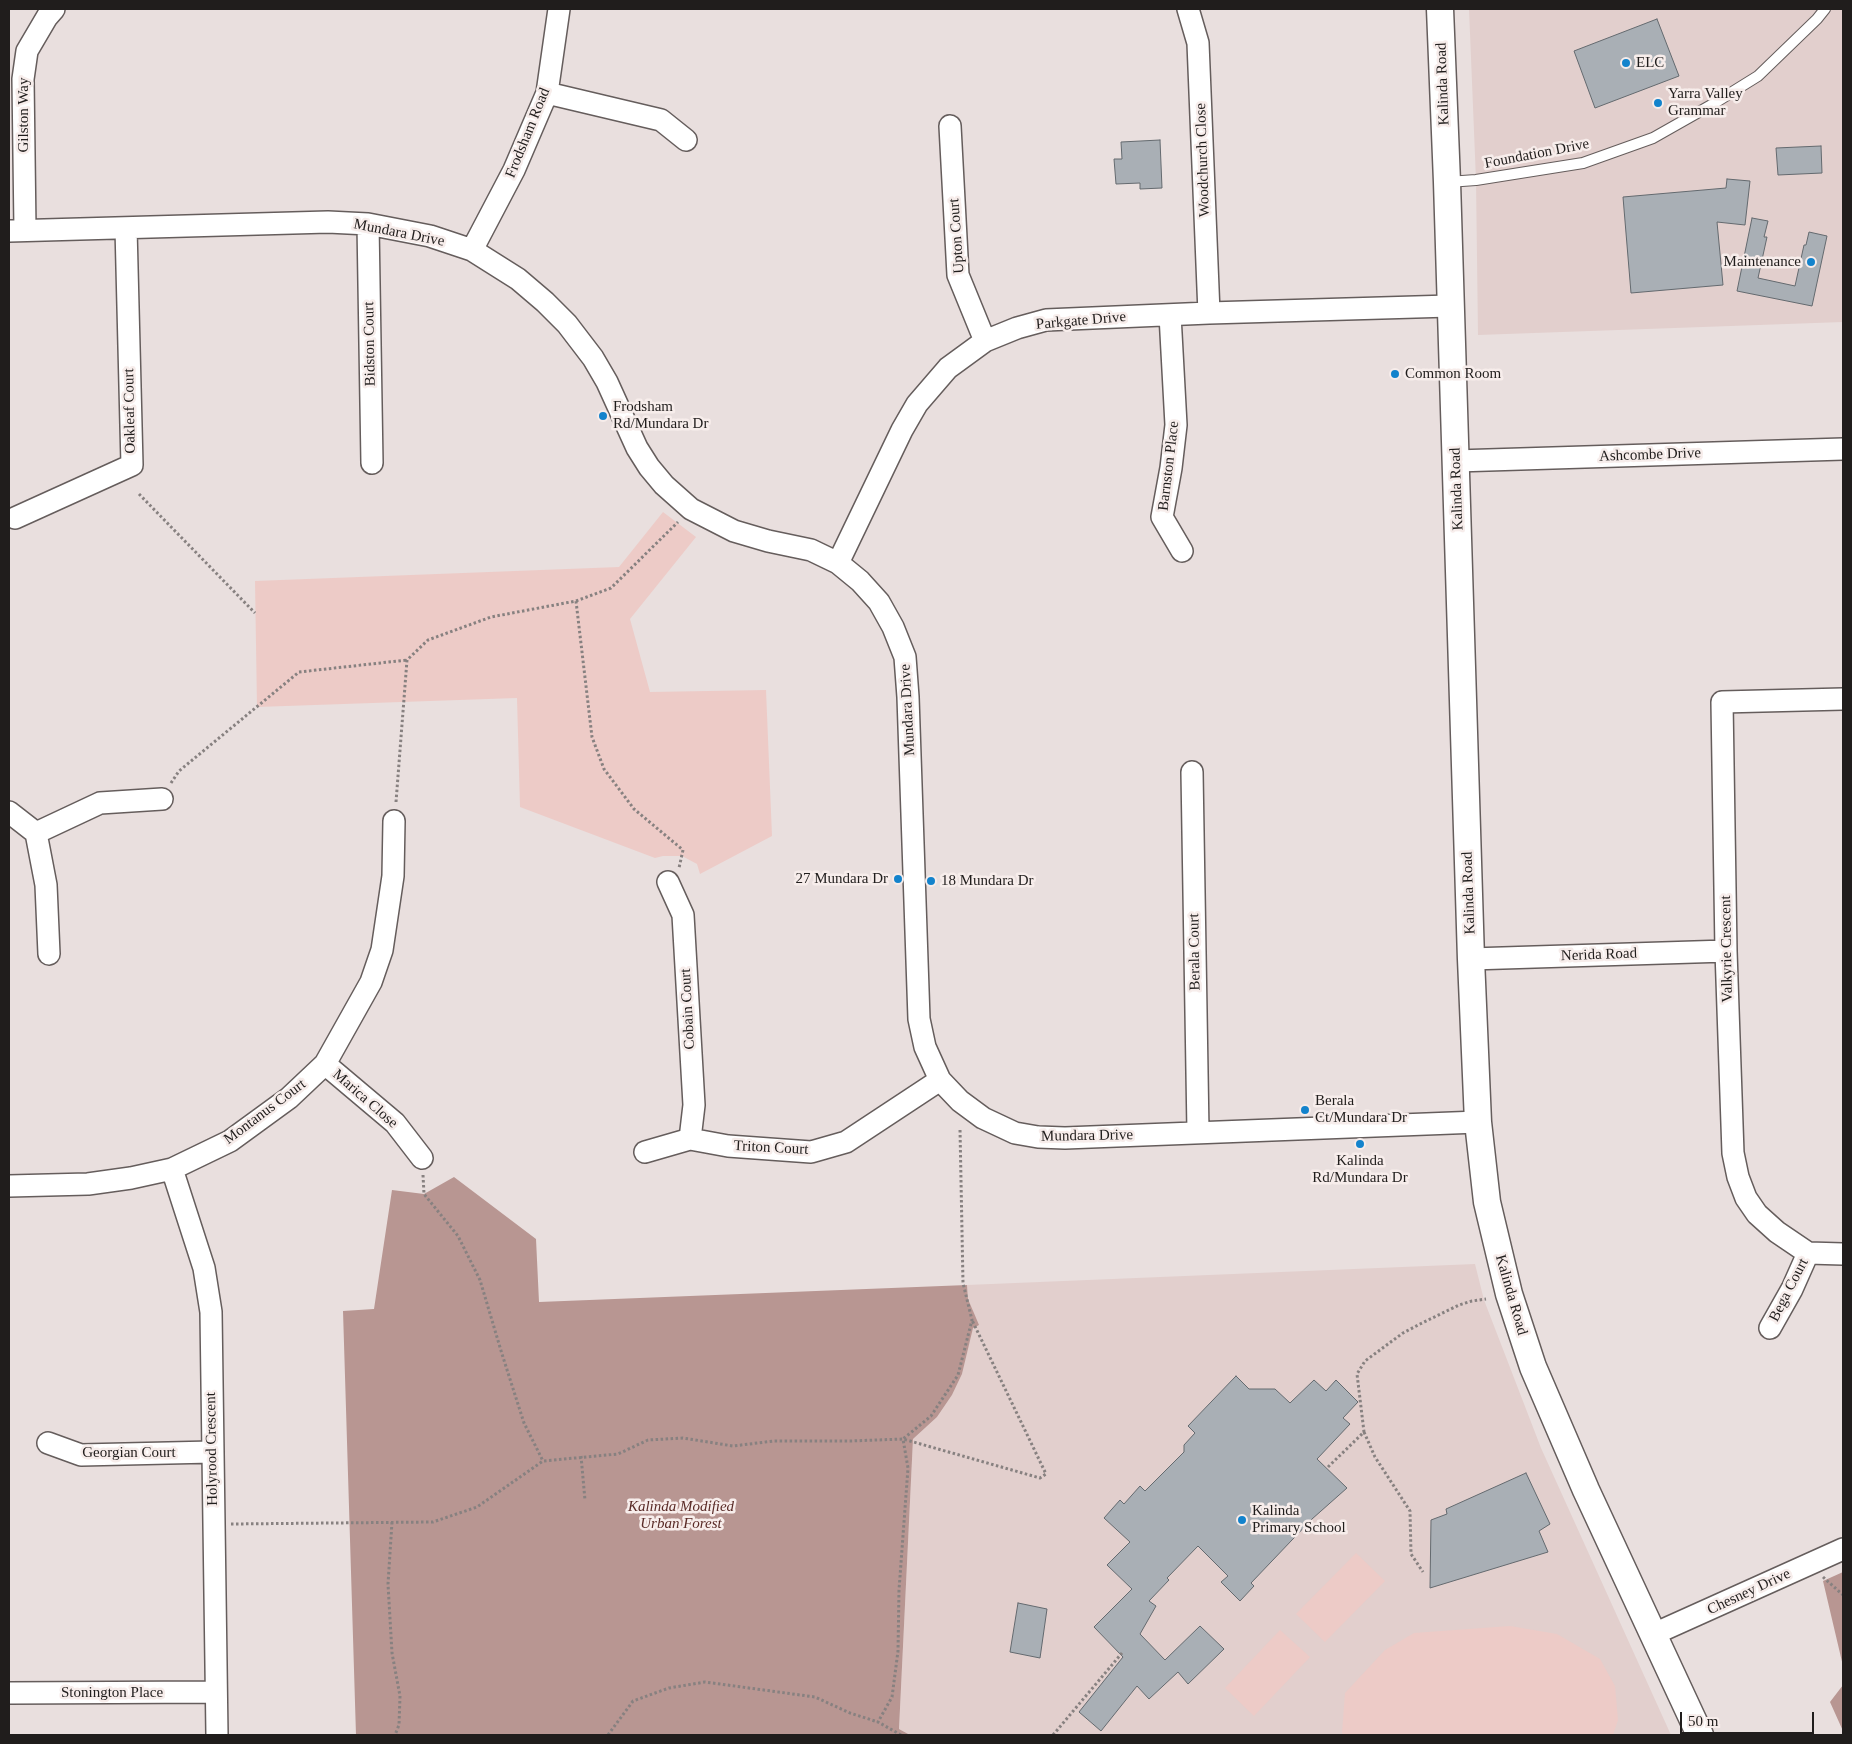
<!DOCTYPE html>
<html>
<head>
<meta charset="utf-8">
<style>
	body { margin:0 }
	#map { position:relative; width:1852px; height:1744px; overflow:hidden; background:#e9dfde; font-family:"Times New Roman",serif }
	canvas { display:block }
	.frame { position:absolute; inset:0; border:10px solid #201d1c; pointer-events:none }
	.scale { position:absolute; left:1680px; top:1712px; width:134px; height:22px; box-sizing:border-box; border:2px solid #201d1c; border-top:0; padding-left:6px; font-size:15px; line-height:18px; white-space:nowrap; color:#201d1c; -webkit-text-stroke:4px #f7edeb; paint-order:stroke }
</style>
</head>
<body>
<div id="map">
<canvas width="1852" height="1744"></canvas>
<div class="frame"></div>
<div class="scale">50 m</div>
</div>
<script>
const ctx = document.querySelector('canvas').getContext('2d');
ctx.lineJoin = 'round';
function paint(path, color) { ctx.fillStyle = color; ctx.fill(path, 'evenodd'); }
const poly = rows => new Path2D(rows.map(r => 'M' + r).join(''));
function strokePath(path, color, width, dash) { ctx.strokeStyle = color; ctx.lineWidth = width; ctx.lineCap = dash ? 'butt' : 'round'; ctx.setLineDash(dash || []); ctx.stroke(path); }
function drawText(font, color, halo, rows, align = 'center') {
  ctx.font = font + ' "Times New Roman",serif'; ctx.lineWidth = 5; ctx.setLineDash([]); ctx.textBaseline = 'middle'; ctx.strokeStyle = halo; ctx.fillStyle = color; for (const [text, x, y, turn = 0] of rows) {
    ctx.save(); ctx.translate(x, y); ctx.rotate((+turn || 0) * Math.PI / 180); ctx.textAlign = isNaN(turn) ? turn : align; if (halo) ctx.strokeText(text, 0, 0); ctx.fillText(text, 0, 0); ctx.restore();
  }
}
paint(poly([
	[1469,9,1843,9,1843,322,1478,335,1476,180],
	[1475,1264,1484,1300,1541,1448,1671,1735,910,1735,899,1729,913,1439,937,1417,952,1395,962,1374,973,1327,973,1311,968,1299,967,1285]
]), '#e2cfcd');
paint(poly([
	[663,512,696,537,630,619,650,692,766,690,772,836,700,874,697,864,682,856,663,856,655,858,520,807,517,698,257,707,255,581,619,567],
	[1356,1553,1385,1581,1325,1642,1296,1614],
	[1510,1626,1557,1634,1600,1659,1615,1686,1618,1720,1613,1735,1344,1735,1342,1733,1345,1693,1385,1650,1414,1633],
	[1280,1630,1310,1657,1254,1716,1225,1688]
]), '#edcbc7');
paint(poly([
	[454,1177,536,1239,539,1302,967,1285,968,1299,979,1325,973,1328,962,1374,952,1395,937,1417,913,1439,899,1729,910,1735,356,1735,343,1311,374,1309,392,1190,424,1194],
	[1843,1572,1843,1666,1823,1581],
	[1843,1685,1843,1731,1830,1702]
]), '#b89692');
const building = poly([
	[1657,19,1679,76,1595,108,1574,51,1657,19],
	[1160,140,1162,188,1140,189,1140,183,1116,184,1114,159,1122,159,1121,142,1160,140],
	[1821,146,1822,173,1778,175,1776,148,1821,146],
	[1727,179,1750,181,1745,225,1717,222,1723,285,1631,293,1623,197,1726,188,1727,179],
	[1752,218,1768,221,1764,237,1767,237,1758,278,1795,286,1804,245,1806,245,1809,232,1827,236,1812,306,1737,291,1752,218],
	[1236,1376,1249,1389,1275,1389,1290,1403,1314,1380,1326,1391,1336,1380,1358,1402,1343,1418,1350,1424,1317,1459,1347,1488,1312,1519,1251,1583,1254,1586,1240,1601,1221,1582,1228,1576,1198,1546,1167,1578,1169,1580,1149,1601,1156,1606,1140,1634,1165,1660,1200,1626,1224,1649,1188,1684,1178,1672,1149,1699,1137,1686,1101,1731,1079,1712,1123,1657,1094,1627,1132,1589,1107,1565,1130,1542,1104,1518,1120,1500,1124,1504,1140,1486,1145,1491,1184,1452,1184,1445,1195,1433,1188,1426,1236,1376],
	[1526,1473,1550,1524,1539,1531,1548,1552,1430,1588,1431,1520,1447,1514,1446,1509,1526,1473],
	[1018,1603,1047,1609,1040,1658,1010,1652,1018,1603]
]);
paint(building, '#a9afb5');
strokePath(building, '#646a6f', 1);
const service = poly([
	[1448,182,1476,180,1583,163,1653,138,1713,104,1758,76,1817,19,1825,9]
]);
const minor = poly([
	[1188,9,1198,43,1209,313],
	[547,93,661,120,686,140],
	[950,126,958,275,985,341],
	[368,224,372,463],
	[25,230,23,79,27,51,47,17,54,9],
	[9,231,328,222,368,224,430,236,472,250,518,279,545,302,567,324,593,358,607,382,637,448,649,467,664,485,691,509,734,531,768,541,811,550,838,563,860,581,879,602,893,627,905,657,908,697,919,1019,925,1047,940,1080,960,1101,983,1118,1015,1133,1038,1137,1065,1138,1478,1122],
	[472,250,514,170,547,93,559,9],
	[1170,315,1176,425,1171,468,1162,517,1182,551],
	[1456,461,1843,449],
	[15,518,132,465,126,228],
	[838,563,902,430,917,404,948,368,985,341,1017,328,1046,320,1209,313,1450,306],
	[1843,699,1722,702,1726,951,1733,1153,1738,1177,1746,1198,1757,1214,1777,1232,1808,1253,1843,1254],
	[1192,772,1198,1132],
	[9,812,36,833,46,885,49,954],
	[36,833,100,803,162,799],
	[668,882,683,915,694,1105,690,1139],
	[1471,959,1726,951],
	[325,1064,395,1123,422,1158],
	[645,1152,690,1139,728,1146,811,1152,846,1142,940,1080],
	[172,1169,204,1268,211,1312,217,1735],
	[9,1186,88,1184,131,1178,172,1169,230,1141,289,1098,325,1064,371,982,382,950,393,876,394,821],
	[1770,1328,1792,1289,1808,1253],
	[48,1443,81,1455,212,1452],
	[1654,1634,1843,1549],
	[9,1693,216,1692]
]);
const tertiary = poly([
	[1440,9,1447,182,1471,959,1478,1122,1487,1202,1509,1294,1533,1367,1586,1490,1700,1735]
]);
strokePath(service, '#655d5c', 12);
strokePath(minor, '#655d5c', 24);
strokePath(tertiary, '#655d5c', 29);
strokePath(poly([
	[139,494,255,613],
	[576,601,611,588,678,522],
	[171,783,179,771,299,672,407,660],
	[396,802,407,660,428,640,491,617,576,601,592,737,604,769,634,809,683,850,679,868],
	[423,1175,424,1194,458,1236,480,1280,502,1354,524,1423,543,1461],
	[1364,1432,1375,1457,1410,1511,1411,1554,1423,1572],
	[581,1456,585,1500],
	[1328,1467,1364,1432,1357,1374,1365,1361,1403,1333,1420,1324,1459,1305,1472,1301,1486,1299],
	[392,1522,388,1584,392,1653,400,1696,399,1725,395,1735],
	[231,1524,433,1522,477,1507,543,1461,618,1454,648,1440,683,1438,733,1446,774,1441,850,1441,903,1439,1040,1478,1046,1474,972,1320],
	[1823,1577,1843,1595],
	[608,1735,633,1701,669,1688,705,1682,815,1697,850,1713,878,1722],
	[901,1735,878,1722,892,1697,898,1651,899,1590,908,1468,903,1439,931,1416,958,1375,972,1320,963,1283,960,1129],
	[1053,1735,1122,1653]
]), '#878180', 3, [2.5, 2.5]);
strokePath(service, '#fff', 10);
strokePath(minor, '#fff', 21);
strokePath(tertiary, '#fff', 26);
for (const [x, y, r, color] of [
	[1626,63,5,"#1383cc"],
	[1658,103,5,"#1383cc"],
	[1811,262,5,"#1383cc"],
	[1395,374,5,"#1383cc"],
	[603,416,5,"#1383cc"],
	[898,879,5,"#1383cc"],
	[931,881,5,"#1383cc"],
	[1305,1110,5,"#1383cc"],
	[1360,1144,5,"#1383cc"],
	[1242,1520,5,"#1383cc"]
]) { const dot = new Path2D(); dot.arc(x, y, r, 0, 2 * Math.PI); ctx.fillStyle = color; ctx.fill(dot); strokePath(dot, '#f7edeb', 2); }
drawText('15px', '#201d1c', '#f7edeb', [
	["ELC",1636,63],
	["Yarra Valley",1668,94],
	["Grammar",1668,111],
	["Maintenance",1801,262,"right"],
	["Common Room",1405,374],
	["Frodsham",613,407],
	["Rd/Mundara Dr",613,424],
	["27 Mundara Dr",888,879,"right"],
	["18 Mundara Dr",941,881],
	["Berala",1315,1101],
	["Ct/Mundara Dr",1315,1118],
	["Kalinda",1360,1161,"center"],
	["Rd/Mundara Dr",1360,1178,"center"],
	["Kalinda",1252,1511],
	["Primary School",1252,1528]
], 'left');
drawText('15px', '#201d1c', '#f7edeb', [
	["Kalinda Road",1443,84,-92],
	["Gilston Way",24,115,-90],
	["Frodsham Road",528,133,-68],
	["Foundation Drive",1537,154,-11],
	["Woodchurch Close",1203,160,-92],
	["Mundara Drive",399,233,11],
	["Upton Court",957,236,-94],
	["Parkgate Drive",1081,321,-5],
	["Bidston Court",370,344,-91],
	["Oakleaf Court",130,411,-91],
	["Ashcombe Drive",1650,455,-2],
	["Barnston Place",1169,466,-83],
	["Kalinda Road",1457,489,-92],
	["Mundara Drive",908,710,-93],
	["Kalinda Road",1469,893,-92],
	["Valkyrie Crescent",1727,949,-91],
	["Berala Court",1195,952,-91],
	["Nerida Road",1599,955,-2],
	["Cobain Court",688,1009,-93],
	["Marica Close",365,1099,41],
	["Montanus Court",265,1112,-37],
	["Mundara Drive",1087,1136,-1],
	["Triton Court",771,1148,3],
	["Bega Court",1789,1290,-63],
	["Kalinda Road",1511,1295,74],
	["Holyrood Crescent",212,1449,-91],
	["Georgian Court",129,1453],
	["Chesney Drive",1749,1592,-25],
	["Stonington Place",112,1693]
]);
drawText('italic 15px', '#592a26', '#f7edeb', [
	["Kalinda Modified",681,1507],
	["Urban Forest",681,1524]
]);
</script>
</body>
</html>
